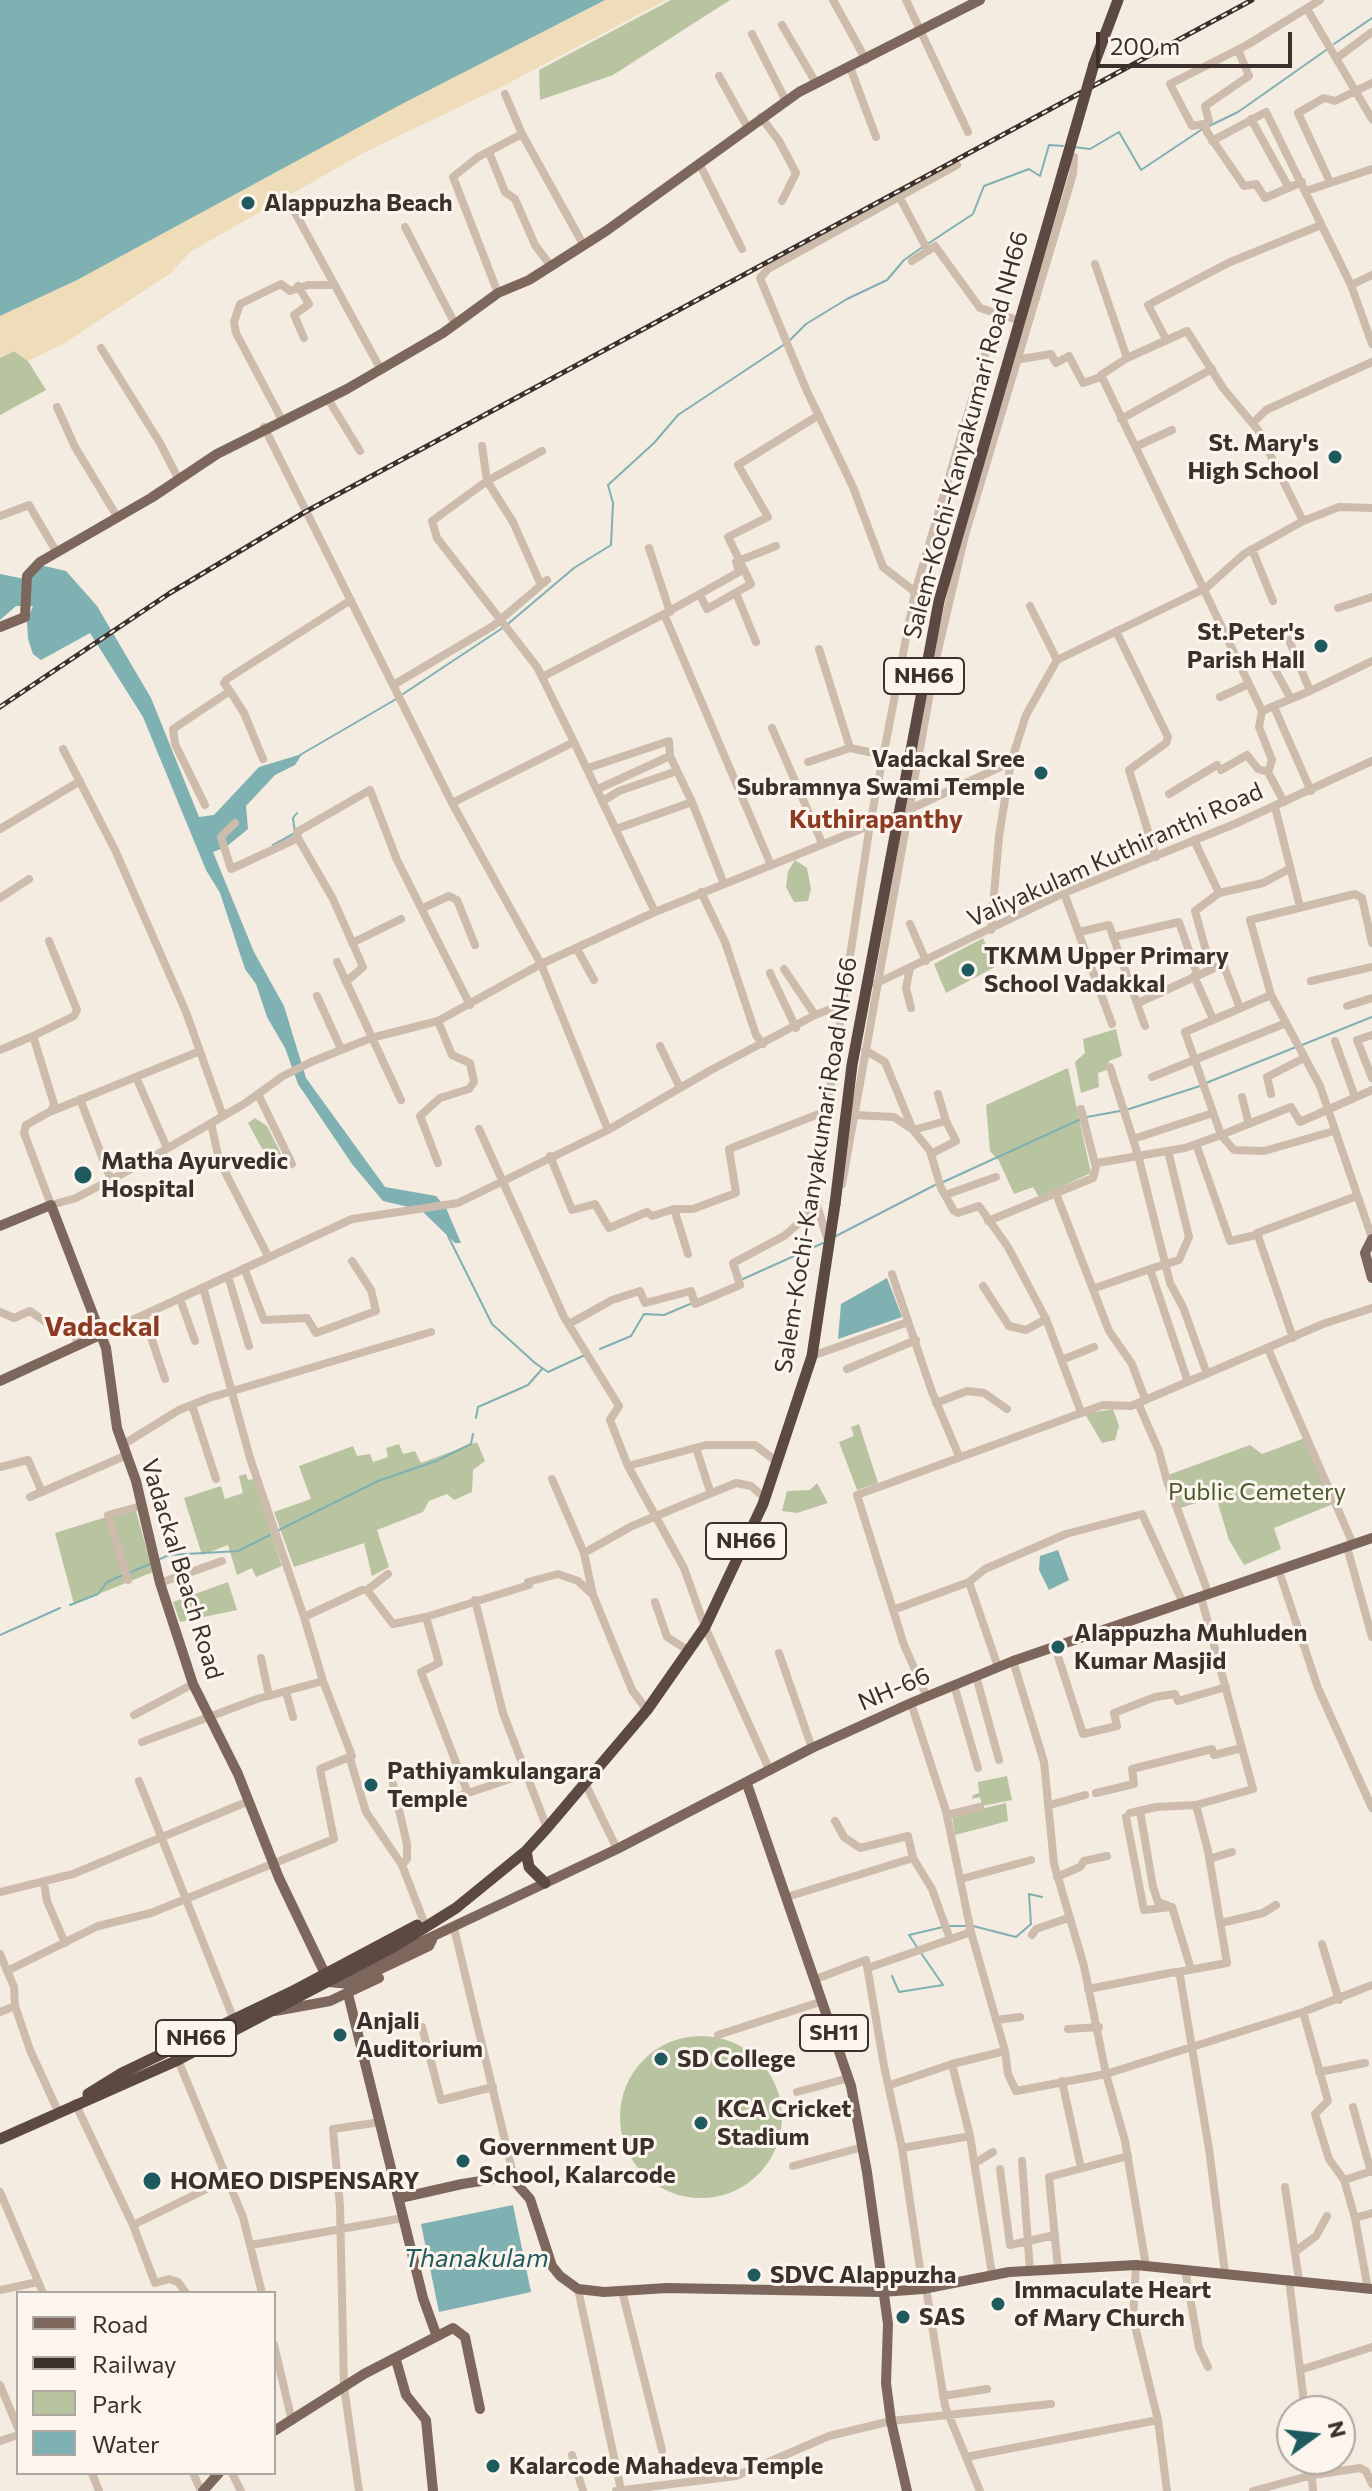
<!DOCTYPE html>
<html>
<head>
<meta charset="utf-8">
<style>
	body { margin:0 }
	#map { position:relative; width:1372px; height:2491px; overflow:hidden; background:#f4ebe1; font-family:Commissioner,sans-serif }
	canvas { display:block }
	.legend { position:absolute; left:16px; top:2291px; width:260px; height:184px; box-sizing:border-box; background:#fbf5ee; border:2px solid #aea6a0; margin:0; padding:10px 14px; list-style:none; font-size:24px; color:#3b302b }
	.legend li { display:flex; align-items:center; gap:16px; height:40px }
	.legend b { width:40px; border:2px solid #aea6a0 }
	.north { position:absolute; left:1276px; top:2395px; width:80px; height:80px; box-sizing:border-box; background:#fbf5ee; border:2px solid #aea6a0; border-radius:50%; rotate:75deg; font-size:22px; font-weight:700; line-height:32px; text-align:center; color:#3b302b }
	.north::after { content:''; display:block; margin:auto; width:28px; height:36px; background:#1f5a5e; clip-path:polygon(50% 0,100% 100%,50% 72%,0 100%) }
	.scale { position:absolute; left:1096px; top:32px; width:196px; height:36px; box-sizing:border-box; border:4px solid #3b302b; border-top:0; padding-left:10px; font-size:24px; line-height:28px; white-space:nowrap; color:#3b302b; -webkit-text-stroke:6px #fbf5ee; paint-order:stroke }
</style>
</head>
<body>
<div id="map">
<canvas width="1372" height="2491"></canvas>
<ul class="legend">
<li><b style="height:10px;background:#7d675c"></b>Road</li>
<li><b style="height:10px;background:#3b302b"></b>Railway</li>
<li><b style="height:22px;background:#b8c4a0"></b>Park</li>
<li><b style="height:22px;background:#7fb0b2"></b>Water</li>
</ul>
<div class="north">N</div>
<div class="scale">200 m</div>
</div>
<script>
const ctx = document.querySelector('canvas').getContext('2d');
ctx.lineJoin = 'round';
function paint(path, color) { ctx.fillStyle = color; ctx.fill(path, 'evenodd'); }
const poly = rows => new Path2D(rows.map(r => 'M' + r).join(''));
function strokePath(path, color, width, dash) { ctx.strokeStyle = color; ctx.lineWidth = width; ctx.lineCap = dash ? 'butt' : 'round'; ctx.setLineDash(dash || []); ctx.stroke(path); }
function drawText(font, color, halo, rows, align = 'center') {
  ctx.font = font + ' Commissioner,sans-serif'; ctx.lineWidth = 6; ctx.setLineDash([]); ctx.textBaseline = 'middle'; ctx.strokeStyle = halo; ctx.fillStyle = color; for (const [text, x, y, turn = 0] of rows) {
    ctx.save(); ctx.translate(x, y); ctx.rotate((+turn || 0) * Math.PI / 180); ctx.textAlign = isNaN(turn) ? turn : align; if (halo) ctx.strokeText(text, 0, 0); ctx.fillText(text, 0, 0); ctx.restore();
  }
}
paint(poly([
	[671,0,730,0,613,75,540,100,539,70],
	[14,351,28,361,46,390,0,415,0,358],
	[795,860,807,868,811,889,808,901,794,902,786,887,788,871],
	[983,938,995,967,946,993,934,964],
	[1116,1029,1122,1056,1109,1061,1107,1070,1098,1073,1099,1087,1081,1093,1075,1062,1085,1053,1083,1039],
	[1068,1068,1091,1173,1039,1197,1033,1187,1014,1194,999,1161,990,1151,986,1105],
	[255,1118,267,1126,284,1160,272,1167,248,1123],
	[1113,1409,1119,1426,1115,1440,1102,1443,1085,1414],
	[859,1424,878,1483,857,1490,839,1442,854,1436,851,1427],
	[1305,1438,1333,1504,1274,1528,1281,1549,1244,1565,1229,1540,1216,1497,1180,1508,1168,1475,1250,1445,1262,1454],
	[477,1442,485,1461,473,1470,472,1492,454,1500,447,1494,429,1501,423,1512,377,1530,389,1567,372,1576,364,1543,294,1567,274,1512,311,1499,299,1466,353,1446,357,1456,370,1454,373,1462,388,1457,386,1448,399,1444,403,1454,415,1451,421,1463],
	[246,1474,248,1480,254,1479,282,1566,256,1577,252,1568,237,1575,228,1545,202,1555,184,1498,221,1486,225,1499,243,1493,239,1476],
	[817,1483,828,1503,797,1513,782,1511,787,1491,810,1490],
	[135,1508,153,1572,74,1604,55,1533],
	[228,1582,237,1610,180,1622,173,1602],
	[1007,1776,1012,1800,982,1806,980,1797,972,1799,973,1795,979,1793,978,1782],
	[1006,1803,1008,1821,955,1835,952,1816],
	'620 2117a81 81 0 1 1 162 0a81 81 0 1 1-162 0Z'
]), '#b8c4a0');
paint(poly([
	[605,0,666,0,503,86,363,153,190,252,171,273,63,344,28,361,14,351,0,358,0,316,77,280,400,105]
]), '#efdcb8');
paint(poly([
	[0,0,605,0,400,105,77,280,0,316],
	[40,565,66,571,97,606,151,698,199,817,214,815,259,767,302,754,295,765,275,775,246,806,248,829,226,847,213,852,254,952,284,1006,306,1078,385,1187,436,1196,446,1208,461,1243,455,1243,421,1210,383,1201,352,1164,298,1084,285,1048,267,1017,256,984,245,969,220,893,206,870,143,717,90,633,41,660,33,654,28,639,27,622,33,606,16,606,0,620,0,574,30,580],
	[887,1278,902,1317,838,1339,841,1304],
	[1058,1550,1069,1580,1049,1590,1039,1570,1040,1556],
	[513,2205,531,2292,439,2312,421,2224]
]), '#7fb0b2');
strokePath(poly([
	[1334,44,1372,18],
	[1207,127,1238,112,1329,48],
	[1074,147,1090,149,1119,132,1141,170,1201,130],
	[929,243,973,214,984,186,1029,169,1040,176,1049,145,1063,146],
	[790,340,806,324,847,299,887,280,904,260,924,246],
	[509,623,574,568,611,545,613,503,608,485,654,443,678,415,785,344],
	[403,694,504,627],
	[300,755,398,698],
	[273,845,295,833,293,818,297,813],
	[1302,1045,1372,1017],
	[1206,1083,1296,1047],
	[1126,1110,1200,1086],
	[1087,1117,1120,1111],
	[941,1183,1081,1119],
	[448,1236,492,1324,535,1363,548,1372,585,1355],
	[834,1237,935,1185],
	[743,1279,823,1243],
	[600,1349,631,1336,644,1314,664,1315,690,1304],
	[476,1418,478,1407,528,1385,542,1369],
	[279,1530,378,1481,436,1461,471,1444,473,1434],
	[160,1559,169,1555,238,1551,270,1535],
	[129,1573,150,1564],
	[70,1605,98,1594,107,1582,123,1575],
	[0,1635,60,1608],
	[949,1926,967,1926],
	[973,1926,1016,1937,1031,1924,1029,1894,1042,1897],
	[917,1947,909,1935,943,1927],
	[892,1976,899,1992,943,1985,921,1953]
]), '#7fb0b2', 2);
strokePath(poly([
	[833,0,866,60],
	[906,0,968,132],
	[1307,9,1372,119],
	[782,25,816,83],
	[752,34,786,101],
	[1238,50,1249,76,1205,106,1209,121,1204,124,1207,132,1244,186,1256,184,1265,198,1302,182],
	[1337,58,1372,32],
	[850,67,876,137],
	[719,76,748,128],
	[505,94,522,134,583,244],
	[761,117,779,141,796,173,782,201],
	[1251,119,1289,188],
	[1204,124,1192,126,1170,84,1247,45,1320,0],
	[1212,141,1266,112,1351,285,1372,344],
	[489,152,505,192,515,199,535,245,550,265],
	[700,165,742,249],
	[1330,182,1298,113,1324,98,1335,101,1372,83],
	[1306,191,1372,169],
	[899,196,928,251],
	[292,207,380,368],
	[405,227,455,324],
	[912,261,935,246,980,308,1024,322],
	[1095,264,1127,358],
	[1351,285,1372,275],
	[298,286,309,304,294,315,304,338],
	[498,293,453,177,478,157,522,134],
	[1166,339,1148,305,1228,263,1321,225],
	[101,348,160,443,179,480],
	[1015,360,1051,354,1056,363,1069,356,1083,383,1101,377],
	[328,399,360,451],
	[57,407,75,447,118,518],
	[1121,419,1212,369],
	[282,420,236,333,234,322,240,304,281,284,290,291,308,285,333,285],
	[1253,423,1266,410,1372,362],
	[264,427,452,803,541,964,608,1130],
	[482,446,487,481,513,522,541,585],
	[1137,446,1172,430],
	[542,451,487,481,432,521,437,538,537,667,574,742],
	[0,516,29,505,57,553],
	[649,548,670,612],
	[1252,549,1273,601],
	[915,592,883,567,853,487,806,389,760,278,768,269,957,165],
	[736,593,756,642],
	[700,595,707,609,751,584,728,537,768,517,738,465,819,415],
	[1030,606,1057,660],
	[1338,608,1372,597],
	[1116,631,1168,737,1166,743,1129,770,1156,857],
	[1289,640,1310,691,1262,711,1101,375,1127,358,1187,331,1223,388,1258,430,1303,521],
	[1267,655,1291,699],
	[542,677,664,614],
	[395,684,493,626,547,580],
	[230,691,244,713,263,759],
	[1310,691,1372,661],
	[1220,697,1249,684],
	[1274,707,1311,791],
	[1262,711,1259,727,1272,760,1268,772,1284,802],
	[772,728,822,843],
	[850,748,883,755],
	[63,749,115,850,186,1012,223,1116],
	[808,762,850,748,819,649],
	[588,768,669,741,670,756,692,802,616,829],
	[1221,770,1247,755,1258,769,1268,772],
	[598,789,670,756],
	[1169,794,1217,765],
	[603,801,619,791,677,771],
	[692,802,724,884],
	[452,803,574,742,655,912],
	[205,805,175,744,173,729,230,691,224,683,227,679,351,600],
	[1275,807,1300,907],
	[235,823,221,837,231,869,298,838,297,832,370,790,397,860,470,1005],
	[0,829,80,781],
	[298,838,333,899,363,967,346,982],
	[1194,840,1219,893],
	[771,865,664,614,739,572,736,562,776,546],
	[701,892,725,942,756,1035,763,1044],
	[1064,893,1112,1024],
	[0,898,29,879],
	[423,908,449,896,457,900,475,945],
	[910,924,926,961],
	[991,930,999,836,1011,762,1026,715,1057,660,1206,588,1244,554,1303,521,1339,507,1372,508],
	[1079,932,1109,925,1145,1026],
	[1114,937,1179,922,1197,974],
	[49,941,77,1010,74,1016,33,1036,54,1104,51,1111,26,1125,24,1133,51,1205,76,1198,137,1166,244,1104,283,1076,311,1062,371,1038,438,1021,541,964,655,912,908,810,1011,762],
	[352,943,401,919],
	[1372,943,1362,898,1355,894,1250,920,1271,995,1320,1086,1372,1238],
	[577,949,594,980],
	[1208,958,1195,911,1219,893,1263,883,1289,869],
	[337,962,401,1100],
	[910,968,906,988,911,1008],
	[784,969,815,1015],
	[770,973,796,1028],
	[1194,976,1213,1019],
	[1311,981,1372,967],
	[875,984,1064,893,1237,823,1372,761],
	[317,996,341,1049],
	[1138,1003,1223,964,1240,1008],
	[1347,1006,1372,998],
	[1372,1035,1357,1040,1372,1078],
	[1335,1041,1355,1097],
	[660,1046,680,1088],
	[0,1050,33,1036],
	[865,1050,885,1062,913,1130],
	[1110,1067,1138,1155,1170,1283,1183,1307,1207,1374],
	[136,1077,167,1148],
	[1152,1077,1286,1023],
	[258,1094,292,1164],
	[1271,1094,1267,1077,1304,1058],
	[1242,1097,1249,1124],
	[80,1099,111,1180],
	[1081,1109,1095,1164],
	[52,1111,200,1051],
	[855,1115,894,1117,913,1130,930,1151,941,1188,954,1211,958,1213,979,1206,1008,1247,1046,1319,1081,1412],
	[211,1123,219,1160,268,1256],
	[479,1129,564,1317,619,1406,610,1420,628,1466,684,1568,705,1627,770,1771],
	[913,1130,946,1121,938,1094],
	[1334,1131,1264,1151,1234,1150,1221,1135,1291,1107,1300,1122,1372,1090],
	[1133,1139,1213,1113],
	[1196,1144,1230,1241,1256,1235],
	[1168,1151,1189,1237,1179,1260,1153,1268,1151,1272,1188,1382],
	[931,1154,956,1141,946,1121],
	[550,1156,572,1210,595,1204,609,1228,647,1212,652,1216,674,1209,688,1254],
	[438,1163,420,1116,440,1098,469,1089,474,1082,470,1063,452,1055,438,1021],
	[842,1184,936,659,965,535,1073,174,1074,157],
	[945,1195,996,1177],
	[814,1196,829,1244],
	[1057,1196,1109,1331,1132,1364,1145,1399],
	[674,1209,693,1209,736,1193,729,1149,824,1112],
	[988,1221,1093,1178,1097,1163,1185,1148,1221,1135,1185,1032,1271,995],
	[244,1268,264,1320,307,1318,316,1333,376,1311,371,1290,352,1261],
	[892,1274,932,1392,959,1456],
	[228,1276,249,1346],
	[983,1286,1009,1326,1026,1330,1046,1319],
	[203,1287,250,1458,304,1617],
	[1095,1288,1153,1268],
	[180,1299,195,1341],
	[0,1312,14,1318,30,1311,53,1327,70,1325,79,1345],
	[144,1316,165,1379],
	[569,1324,612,1300,640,1291,645,1303,691,1291,695,1304,740,1285,733,1263,784,1236,806,1217,814,1195,870,824,915,592,997,315],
	[100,1335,352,1219,458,1203,608,1130,711,1070,815,1015,841,1005],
	[1293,1338,1257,1233,1357,1196],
	[1268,1349,1353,1544],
	[812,1356,908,1322],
	[1064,1359,1094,1347],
	[847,1369,916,1340],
	[936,1403,967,1391,984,1393,1007,1409],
	[1138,1403,1159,1451,1167,1481,1209,1595],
	[192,1405,216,1479],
	[124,1444,179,1410,209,1398,431,1332],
	[696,1448,710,1491],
	[628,1466,706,1445,755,1445,777,1462],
	[0,1467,28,1460,42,1492],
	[552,1479,584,1553,632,1526,736,1483,751,1486,765,1498],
	[30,1497,127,1455],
	[1347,1547,1372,1637],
	[584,1553,593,1595,632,1690,647,1710],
	[1279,1571,1318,1688,1372,1808],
	[128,1580,108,1515,141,1506],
	[528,1582,558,1574,578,1581,592,1594],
	[160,1583,222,1561],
	[367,1590,388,1574],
	[475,1600,503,1713,547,1828],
	[655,1602,667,1637,689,1651],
	[893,1610,969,1582],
	[1055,1647,1083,1734,1117,1726,1114,1713,1155,1697,1175,1694,1178,1701,1226,1687],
	[779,1653,812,1748],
	[261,1658,269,1696],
	[998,1667,969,1582,985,1569,1066,1534,1142,1514,1183,1603],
	[976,1676,999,1760],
	[954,1685,978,1768],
	[286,1692,293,1717],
	[927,1697,904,1645,857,1495,1103,1405,1131,1406,1323,1324,1372,1308],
	[911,1703,946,1811,971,1932,1005,2051,952,2064,970,2136,992,2274],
	[134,1715,193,1684],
	[142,1742,257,1699,323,1681,304,1617,362,1590,367,1590,393,1624,426,1617],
	[350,1759,366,1812,402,1865,424,1922],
	[139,1781,234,2020],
	[585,1783,617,1849],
	[393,1784,407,1844,407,1859,402,1865],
	[467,1791,421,1672,439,1663,426,1617,529,1585],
	[1096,1793,1134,1784,1132,1769,1212,1749,1214,1755,1242,1748],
	[1050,1805,1085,1795],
	[429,1806,525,1774],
	[1140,1811,1153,1887,1158,1902,1167,1905],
	[1130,1813,1156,1807,1196,1805],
	[947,1815,980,1807],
	[1126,1817,1144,1910,1172,1907,1191,1969],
	[835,1821,844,1837,860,1848,908,1836,913,1858,932,1889,950,1939],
	[1209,1859,1232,1852],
	[1057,1877,1080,1867,1084,1861,1107,1856],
	[961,1879,1031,1860],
	[44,1883,47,1901,65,1943],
	[0,1892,73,1874,249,1801],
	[787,1897,913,1858],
	[1221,1923,1263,1913,1276,1905],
	[454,1928,515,2182],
	[1032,1935,1036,1929,1068,1918],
	[1322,1944,1339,2000],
	[0,1954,14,1987,15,2006,30,2050,58,2111],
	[868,1968,971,1932],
	[7,1971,98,1926,151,1913,334,1839,320,1769,352,1756,323,1681],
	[1178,1972,1227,1963,1208,1851,1196,1805,1253,1789,1201,1597],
	[816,1979,866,1960,884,2066,902,2148,923,2289],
	[1088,1989,1175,1972,1180,1976,1209,2149,1225,2273],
	[0,2012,15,2006],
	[1303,2012,1372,1985],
	[996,2020,1020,2017],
	[422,2027,441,2100,493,2087],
	[1068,2029,1099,2027],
	[718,2035,823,2001],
	[1005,2051,1008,2074,1016,2091,1106,2074,1084,1966,1054,1864,1044,1762,1013,1661],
	[178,2060,243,2217,262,2293],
	[1319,2072,1365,2063],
	[1062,2081,1081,2168],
	[890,2085,952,2064],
	[797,2092,849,2078],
	[75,2103,133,2225,155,2283,169,2279,178,2282,186,2293],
	[1353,2107,1371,2172],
	[902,2148,970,2136],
	[1022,2161,1030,2271],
	[975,2163,993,2152],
	[793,2166,863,2147],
	[1000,2169,1010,2245,1055,2235],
	[1344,2180,1372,2171],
	[1285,2187,1299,2280],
	[0,2192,43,2293],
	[1355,2218,1372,2213],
	[133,2225,227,2179],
	[251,2245,403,2218],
	[1296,2251,1316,2236,1327,2216],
	[1136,2265,1133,2318,1158,2420,1167,2491],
	[1146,2266,1125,2141,1106,2074,1303,2012,1328,2101,1315,2114,1329,2159,1344,2180,1355,2218,1368,2289],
	[1058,2268,1049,2177,1128,2156],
	[1185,2269,1199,2348,1208,2367],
	[1289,2279,1305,2411],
	[926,2288,945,2406,980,2491],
	[578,2289,621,2490],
	[0,2290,38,2282],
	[622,2291,662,2450],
	[274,2345,292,2421],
	[1300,2370,1372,2347],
	[0,2385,18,2428],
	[943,2396,987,2389],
	[0,2441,18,2435],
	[572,2455,583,2491],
	[966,2457,1158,2420],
	[1310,2459,1313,2491],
	[92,2473,99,2491],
	[193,2473,201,2491],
	[232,2473,241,2491],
	[1313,2475,1360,2468,1366,2471,1372,2484],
	[359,2491,344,2387,340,2206,333,2129,381,2122],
	[616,2491,736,2476,829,2436,891,2421,1051,2404],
	[1253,2491,1312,2475]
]), '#cdbbac', 8);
strokePath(poly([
	[0,627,25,617,27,576,40,562,151,498,217,454,347,389,443,333,498,293,529,280,606,231,799,92,980,0],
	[0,1226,51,1205,106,1348,117,1428,136,1481,160,1583,193,1684,238,1774,279,1878,329,1982,349,1984,429,1946,432,1940],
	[1372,1239,1365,1253,1372,1278],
	[0,1381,100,1335],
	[747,1784,851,2086,867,2172,888,2324,886,2383,891,2421,907,2491],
	[344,1982,347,1977,617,1849,812,1748,911,1703,1013,1661,1372,1538],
	[348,1994,423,2298,436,2334],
	[275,2011,330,2001,379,1978],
	[400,2198,462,2184,500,2178,515,2182,530,2199,552,2266,560,2276,578,2289,604,2292,667,2288,882,2292,923,2289,1009,2272,1136,2265,1372,2289],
	[396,2360,406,2395,426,2420,433,2491],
	[274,2431,364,2374,453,2328,465,2337,480,2409],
	[203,2491,219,2473]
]), '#7d675c', 10);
strokePath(poly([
	[1094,64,1118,0],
	[526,1851,529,1867,545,1883],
	[88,2094,122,2073,291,1992,417,1925],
	[0,2139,178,2060,392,1948,456,1908,526,1851,547,1828,647,1710,705,1627,763,1504,812,1356,835,1204]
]), '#5c4a42', 11);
const rail = poly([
	[0,707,170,593,305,512,1252,0]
]);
strokePath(rail, '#3b302b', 5);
strokePath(rail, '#fbf5ee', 2, [6]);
strokePath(poly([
	[835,1204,852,1065,939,601,1094,64]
]), '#5c4a42', 11);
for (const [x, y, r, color] of [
	[248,203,8,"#1f5a5e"],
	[1335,457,8,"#1f5a5e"],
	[1321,646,8,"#1f5a5e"],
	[1041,773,8,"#1f5a5e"],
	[968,970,8,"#1f5a5e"],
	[83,1175,10,"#1f5a5e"],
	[1058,1647,8,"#1f5a5e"],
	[371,1785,8,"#1f5a5e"],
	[340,2035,8,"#1f5a5e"],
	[661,2059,8,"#1f5a5e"],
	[701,2123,8,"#1f5a5e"],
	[463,2161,8,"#1f5a5e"],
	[152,2181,10,"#1f5a5e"],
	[754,2275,8,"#1f5a5e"],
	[998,2304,8,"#1f5a5e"],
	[903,2317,8,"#1f5a5e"],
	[493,2466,8,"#1f5a5e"]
]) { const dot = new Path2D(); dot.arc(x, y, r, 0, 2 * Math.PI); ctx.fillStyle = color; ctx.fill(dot); strokePath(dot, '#fbf5ee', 3); }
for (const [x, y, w] of [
	[924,676,80],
	[746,1541,80],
	[834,2033,68],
	[196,2038,80]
]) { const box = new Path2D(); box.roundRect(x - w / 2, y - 18, w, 36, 6); ctx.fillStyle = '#fbf5ee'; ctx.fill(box); strokePath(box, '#3b302b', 2); }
drawText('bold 22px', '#3b302b', null, [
	["NH66",924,676],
	["NH66",746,1541],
	["SH11",834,2033],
	["NH66",196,2038]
]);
drawText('bold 24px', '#3b302b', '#fbf5ee', [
	["Alappuzha Beach",264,203],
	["St. Mary's",1319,443,"right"],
	["High School",1319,471,"right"],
	["St.Peter's",1305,632,"right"],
	["Parish Hall",1305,660,"right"],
	["Vadackal Sree",1025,759,"right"],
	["Subramnya Swami Temple",1025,787,"right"],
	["TKMM Upper Primary",984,956],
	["School Vadakkal",984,984],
	["Matha Ayurvedic",101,1161],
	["Hospital",101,1189],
	["Alappuzha Muhluden",1074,1633],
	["Kumar Masjid",1074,1661],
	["Pathiyamkulangara",387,1771],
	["Temple",387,1799],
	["Anjali",356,2021],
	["Auditorium",356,2049],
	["SD College",677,2059],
	["KCA Cricket",717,2109],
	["Stadium",717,2137],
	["Government UP",479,2147],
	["School, Kalarcode",479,2175],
	["HOMEO DISPENSARY",170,2181],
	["SDVC Alappuzha",770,2275],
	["Immaculate Heart",1014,2290],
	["of Mary Church",1014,2318],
	["SAS",919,2317],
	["Kalarcode Mahadeva Temple",509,2466]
], 'left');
drawText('24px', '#3b302b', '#fbf5ee', [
	["Salem-Kochi-Kanyakumari Road NH66",966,435,-75],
	["Valiyakulam Kuthiranthi Road",1115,855,-24],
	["Salem-Kochi-Kanyakumari Road NH66",816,1165,-81],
	["Vadackal Beach Road",182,1569,73],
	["NH-66",894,1689,-23]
]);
drawText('24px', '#4a5a2e', '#fbf5ee', [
	["Public Cemetery",1257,1492]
]);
drawText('bold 26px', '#8c3b22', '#fbf5ee', [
	["Kuthirapanthy",876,819]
]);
drawText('italic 26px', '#1f5a5e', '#fbf5ee', [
	["Thanakulam",476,2258]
]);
drawText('bold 28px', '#8c3b22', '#fbf5ee', [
	["Vadackal",102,1327]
]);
</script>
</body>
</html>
